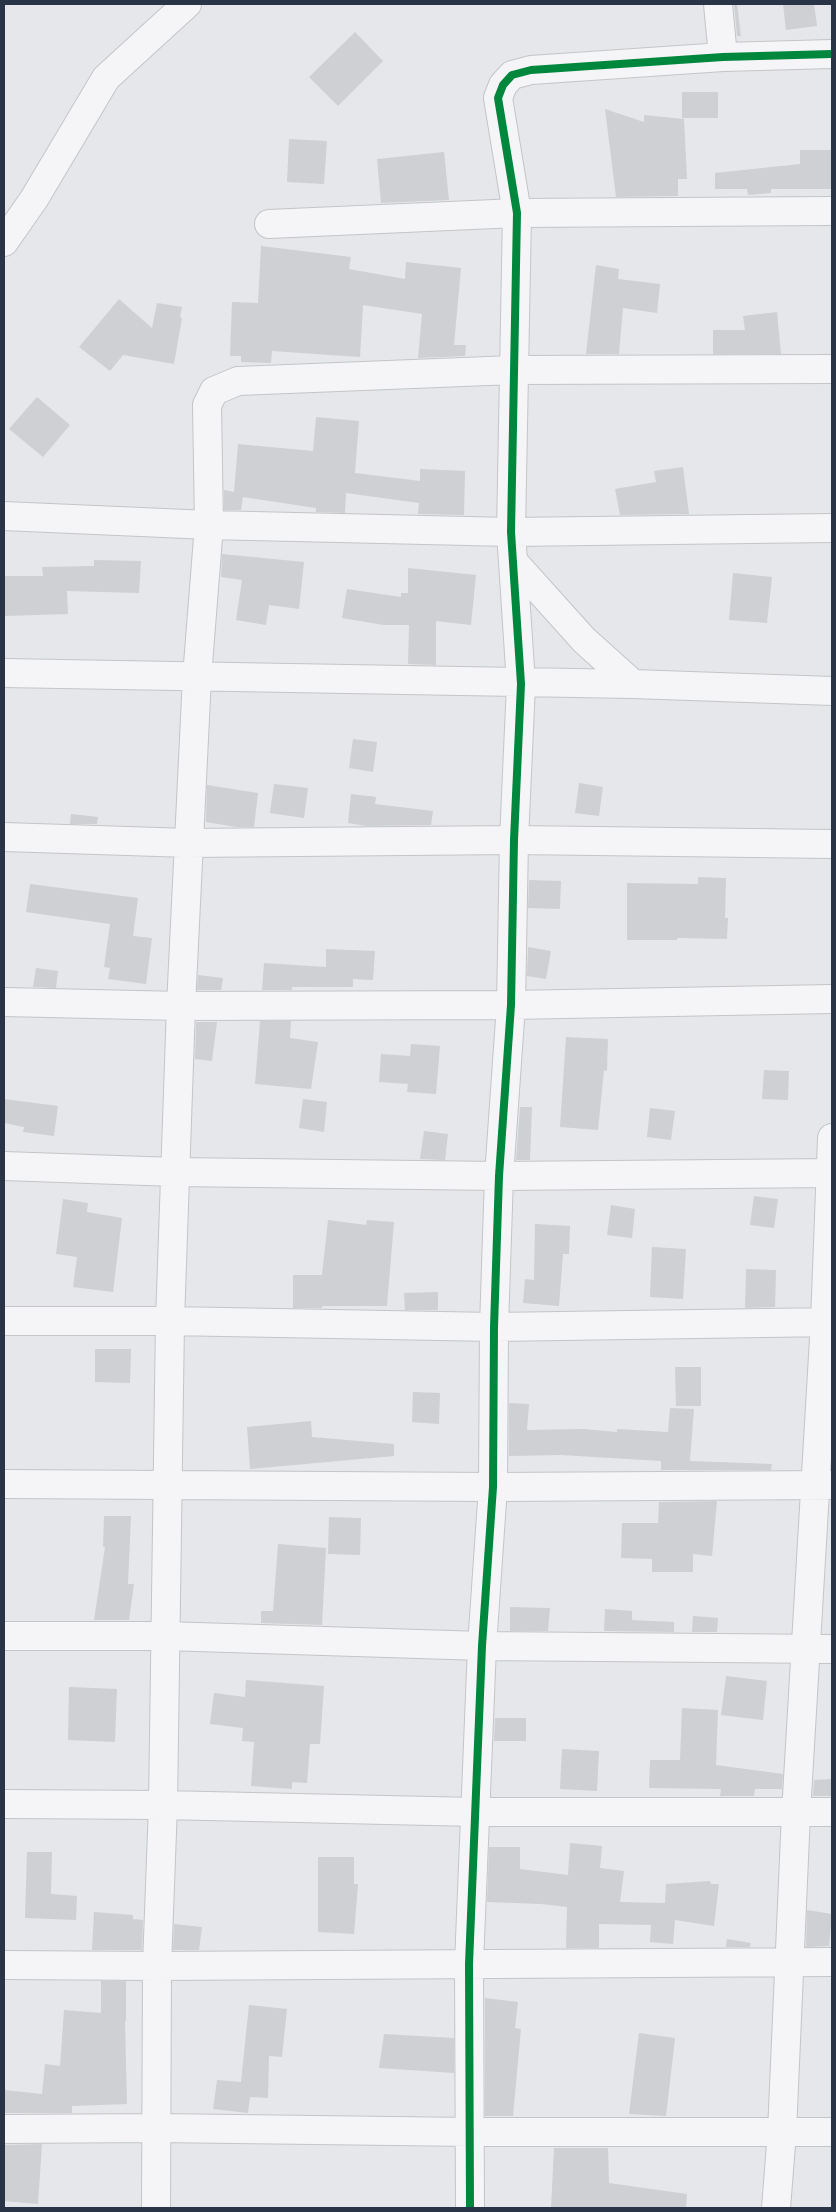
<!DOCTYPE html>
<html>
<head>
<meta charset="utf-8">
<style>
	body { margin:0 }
	#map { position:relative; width:836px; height:2212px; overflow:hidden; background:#e5e7ea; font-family:Raleway,sans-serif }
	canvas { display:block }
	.frame { position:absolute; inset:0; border:5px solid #293547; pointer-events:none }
</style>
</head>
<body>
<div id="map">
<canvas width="836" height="2212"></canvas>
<div class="frame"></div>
</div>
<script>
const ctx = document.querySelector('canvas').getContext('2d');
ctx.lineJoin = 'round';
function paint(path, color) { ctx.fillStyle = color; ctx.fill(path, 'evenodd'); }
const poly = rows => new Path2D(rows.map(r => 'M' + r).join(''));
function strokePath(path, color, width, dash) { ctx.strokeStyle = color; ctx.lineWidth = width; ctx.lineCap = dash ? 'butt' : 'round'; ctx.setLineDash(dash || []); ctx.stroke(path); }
paint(poly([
	[734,4,737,4,741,36,737,36],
	[783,4,814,4,817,26,786,30],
	[355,32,383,61,338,106,309,77],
	[682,92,718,92,718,118,682,118],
	[605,109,644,122,644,115,684,119,687,179,678,179,678,196,616,197],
	[289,139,327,141,324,184,287,182],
	[800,150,832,150,832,189,771,189,771,193,748,195,747,189,715,189,715,173,800,164],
	[444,152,449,200,381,203,377,159],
	[261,246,351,257,349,269,405,279,406,262,461,268,454,345,466,345,465,356,418,358,422,314,363,305,360,357,272,351,271,363,241,362,241,356,230,356,232,302,258,303],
	[596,265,619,269,618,279,660,284,657,313,623,308,619,354,586,354],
	[119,299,152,328,157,303,182,307,180,317,182,318,174,364,123,355,110,371,79,347],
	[777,312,781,354,713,354,713,330,745,330,743,316],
	[37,397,70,425,43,457,9,429],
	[316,417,359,421,355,473,420,481,420,469,465,471,464,515,418,514,419,503,346,493,345,513,316,512,316,508,243,497,241,510,224,510,224,490,234,492,238,444,313,451],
	[683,467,689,514,620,515,615,489,656,482,654,471],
	[222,554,304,562,299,609,269,605,266,625,236,620,242,580,221,577],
	[94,560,141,561,139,593,67,591,68,614,4,616,4,576,43,576,42,567,94,566],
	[408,568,476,575,471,625,436,621,436,665,408,664,409,625,384,625,342,618,347,589,401,597,401,593,408,593],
	[733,573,772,577,767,623,729,620],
	[353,739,377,742,373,772,349,768],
	[579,783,603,787,599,816,575,813],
	[274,784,308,788,304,818,270,813],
	[207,785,258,793,254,827,236,827,206,822],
	[351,794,376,797,375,804,433,811,431,825,366,826,348,823],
	[71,814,98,817,97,824,70,824],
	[698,877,726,878,725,918,728,918,727,939,677,938,677,940,627,940,627,883,698,884],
	[529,880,561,881,560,909,528,908],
	[30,884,138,898,133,936,152,938,146,984,108,979,110,968,104,967,110,924,26,912],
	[528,947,551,951,546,979,527,976],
	[326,949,375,951,373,980,353,979,353,987,292,987,292,990,262,990,264,963,326,967],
	[36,968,58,971,56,988,33,987],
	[198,975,223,978,221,990,197,990],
	[260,1021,291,1021,290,1038,318,1042,311,1089,255,1084],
	[196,1022,217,1022,212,1061,195,1059],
	[566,1037,608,1039,607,1071,604,1070,598,1130,560,1127],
	[411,1044,440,1046,436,1094,407,1092,408,1084,379,1082,381,1054,410,1056],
	[764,1070,789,1071,788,1100,762,1099],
	[4,1099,58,1106,54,1136,23,1132,24,1127,4,1123],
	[303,1099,327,1102,324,1132,299,1128],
	[520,1107,532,1107,530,1160,516,1160],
	[650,1108,675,1111,671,1140,647,1137],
	[424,1131,448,1134,445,1160,420,1159],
	[754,1196,778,1199,774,1228,750,1225],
	[63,1199,88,1203,87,1212,122,1218,113,1292,73,1287,77,1257,56,1254],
	[611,1205,635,1209,632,1238,607,1235],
	[328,1220,366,1225,367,1220,394,1222,387,1306,322,1306,322,1308,293,1308,293,1275,322,1275],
	[535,1224,570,1226,569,1254,563,1254,559,1306,523,1303,525,1279,534,1280],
	[652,1247,686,1249,683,1299,650,1297],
	[746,1269,776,1270,775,1307,745,1308],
	[438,1292,438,1310,405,1310,404,1293],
	[95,1349,131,1349,130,1383,95,1382],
	[675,1367,701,1367,701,1406,676,1406],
	[413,1392,440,1393,439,1424,412,1422],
	[509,1403,529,1404,527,1430,583,1429,617,1432,617,1429,668,1432,670,1408,694,1409,690,1461,772,1464,771,1470,661,1470,661,1461,561,1455,509,1456],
	[311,1421,312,1437,394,1444,394,1456,250,1469,247,1427],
	[717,1501,712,1556,693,1554,693,1572,652,1572,652,1559,621,1558,622,1523,658,1523,659,1502],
	[104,1516,131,1516,128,1584,134,1584,129,1620,94,1620,105,1547,103,1547],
	[329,1517,361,1518,360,1555,328,1554],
	[278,1544,326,1548,322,1625,261,1623,261,1611,273,1611],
	[510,1607,550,1608,548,1631,510,1631],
	[605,1609,632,1611,632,1620,674,1622,674,1632,604,1631],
	[693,1616,718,1618,717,1632,692,1632],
	[726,1676,767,1681,763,1720,721,1715],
	[246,1680,324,1686,320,1744,310,1744,307,1783,292,1782,292,1789,251,1786,254,1742,242,1741,243,1728,210,1724,214,1693,245,1697],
	[69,1687,117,1689,115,1742,68,1740],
	[682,1708,718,1710,716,1765,783,1774,782,1789,755,1789,754,1796,720,1796,721,1789,649,1788,650,1760,680,1760],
	[495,1718,526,1718,526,1741,494,1741],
	[562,1749,599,1751,597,1791,560,1789],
	[832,1779,832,1796,813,1796,814,1780],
	[570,1843,602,1846,600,1868,624,1871,620,1902,665,1903,666,1884,710,1881,711,1884,719,1884,714,1926,675,1920,673,1944,650,1942,651,1925,599,1924,599,1948,566,1948,567,1907,541,1904,487,1902,489,1847,520,1847,520,1869,568,1875],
	[27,1852,52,1852,51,1894,77,1896,76,1920,25,1918],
	[318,1857,354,1857,354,1884,358,1884,354,1934,318,1932],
	[807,1910,832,1914,829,1946,806,1947],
	[94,1912,133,1915,133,1919,143,1920,142,1950,92,1950],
	[174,1924,202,1927,199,1950,173,1950],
	[727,1939,751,1943,750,1947,726,1947],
	[101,1981,126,1981,126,2021,125,2021,127,2104,72,2106,72,2113,4,2113,4,2090,42,2094,45,2064,60,2066,64,2010,101,2013],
	[485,1998,518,2002,515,2028,521,2029,513,2116,485,2116],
	[249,2005,287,2009,282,2057,269,2056,268,2098,250,2097,248,2113,213,2109,217,2080,241,2082],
	[639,2033,675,2038,666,2116,629,2114],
	[384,2034,454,2038,454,2073,379,2068],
	[42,2144,38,2204,4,2201,4,2145],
	[554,2148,608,2148,609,2183,687,2194,686,2208,551,2208]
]), '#ced0d3');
const street = poly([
	[718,4,723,57],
	[269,224,517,213,832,211],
	[4,242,34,199,106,78,187,4],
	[4,516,209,525,511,532,832,528],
	[513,561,584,640,633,684],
	[4,673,633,684,832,691],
	[4,837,189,843,514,840,832,844],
	[4,1002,181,1006,511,1005,832,999],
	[4,1166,175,1172,499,1176,832,1173],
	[4,1321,170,1321,494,1327,832,1322],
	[4,1484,493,1487,832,1485],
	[4,1636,165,1636,482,1646,832,1649],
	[4,1804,163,1805,476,1812,832,1812],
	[4,1965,157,1966,832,1962],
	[4,2129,156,2128,471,2132,832,2132],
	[156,2208,157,1966,163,1805,170,1321,181,1006,197,677,209,525,207,405,214,391,238,381,513,370,832,369],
	[470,2208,469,1964,482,1646,493,1487,494,1327,499,1176,511,1005,514,840,521,684,511,532,517,213,498,98,503,85,512,75,531,70,723,57,832,54],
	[776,2208,782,2132,796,1813,825,1322,832,1138]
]);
strokePath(street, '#c3c5c8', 30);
strokePath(street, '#f5f5f7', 28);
strokePath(poly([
	[470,2208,469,1964,482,1646,493,1487,494,1327,499,1176,511,1005,514,840,521,684,511,532,517,213,498,98,503,85,512,75,531,70,723,57,832,54]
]), '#00873e', 8);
</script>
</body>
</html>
